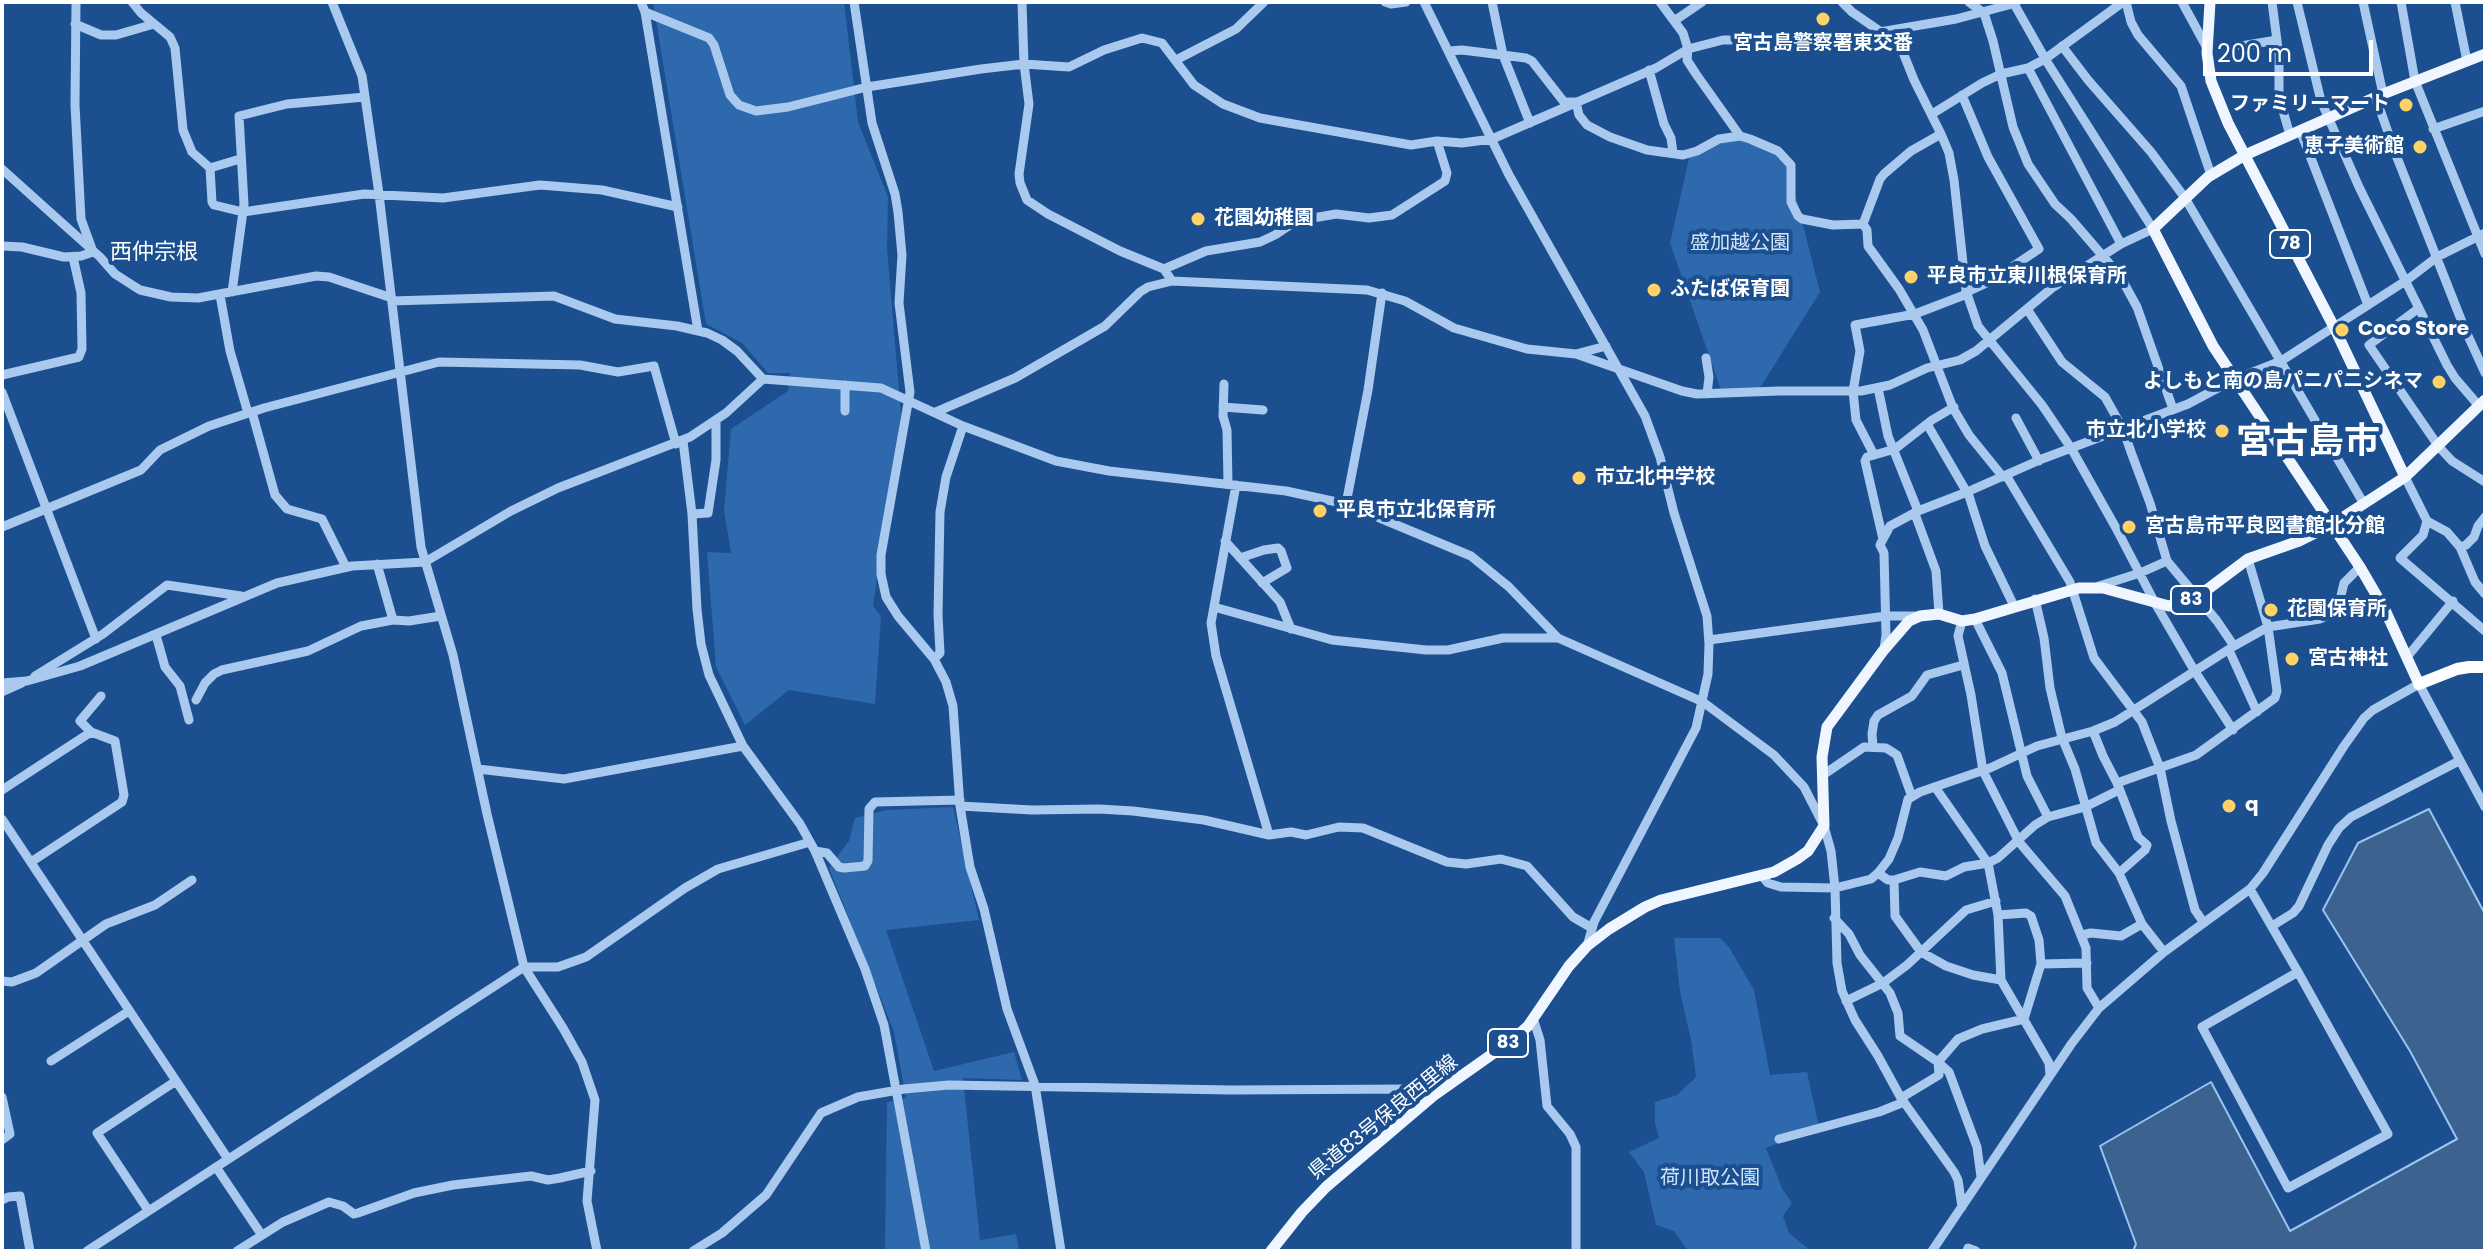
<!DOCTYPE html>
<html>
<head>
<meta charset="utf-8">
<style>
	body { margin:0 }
	#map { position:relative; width:2487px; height:1253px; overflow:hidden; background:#1b4f8f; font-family:Poppins,sans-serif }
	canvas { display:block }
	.frame { position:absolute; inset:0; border:4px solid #fff; pointer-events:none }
	.scale { position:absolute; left:2203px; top:40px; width:170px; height:36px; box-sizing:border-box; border:4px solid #fff; border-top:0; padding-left:10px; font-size:24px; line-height:28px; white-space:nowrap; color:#fff; -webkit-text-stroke:6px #1b4f8f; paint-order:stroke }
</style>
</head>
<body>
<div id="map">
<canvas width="2487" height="1253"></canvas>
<div class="frame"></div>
<div class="scale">200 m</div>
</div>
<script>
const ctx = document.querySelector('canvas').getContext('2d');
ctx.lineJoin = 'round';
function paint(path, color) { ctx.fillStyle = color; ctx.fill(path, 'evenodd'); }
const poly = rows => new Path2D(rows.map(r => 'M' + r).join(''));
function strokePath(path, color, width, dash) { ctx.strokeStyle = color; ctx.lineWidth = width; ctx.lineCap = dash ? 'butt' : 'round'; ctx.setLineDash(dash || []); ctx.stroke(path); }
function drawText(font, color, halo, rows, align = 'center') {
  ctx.font = font + ' Poppins,"Noto Sans JP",sans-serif'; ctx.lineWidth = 8; ctx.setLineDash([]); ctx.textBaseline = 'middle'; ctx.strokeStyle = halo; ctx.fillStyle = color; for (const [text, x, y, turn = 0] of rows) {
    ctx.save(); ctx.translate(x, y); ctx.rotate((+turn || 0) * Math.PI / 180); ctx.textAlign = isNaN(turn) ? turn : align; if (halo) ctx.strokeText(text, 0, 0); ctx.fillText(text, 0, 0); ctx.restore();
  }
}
paint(poly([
	[653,2,844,2,858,122,888,197,887,249,901,414,873,606,881,616,875,704,789,690,745,725,716,667,707,552,731,553,724,511,731,429,788,391,790,373,768,373,742,343,706,324],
	[1740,136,1786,158,1820,292,1758,391,1722,393,1670,243,1690,154],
	[953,807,979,920,886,930,934,1071,1014,1052,1022,1080,963,1078,980,1240,1016,1234,1019,1251,885,1251,887,1102,906,1098,894,1032,829,868,849,841,855,818,886,810],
	[1674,938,1720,938,1729,947,1754,990,1770,1075,1807,1072,1819,1127,1766,1148,1782,1188,1792,1203,1783,1216,1789,1233,1811,1251,1688,1251,1674,1231,1656,1225,1644,1172,1629,1152,1659,1138,1655,1123,1655,1102,1677,1095,1696,1077,1691,1040,1680,992]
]), '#2e69ad');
const water = poly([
	[2429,809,2485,914,2485,1251,2133,1251,2136,1244,2100,1146,2211,1082,2290,1231,2457,1139,2410,1051,2323,910,2358,843,2429,809]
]);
paint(water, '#3c6290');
strokePath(water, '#9cc4f0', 2);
strokePath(poly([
	[76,2,75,105,81,219,92,249],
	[132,2,141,13,170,37,175,48,183,130,192,152,210,168,212,202,214,205,243,212,364,194,443,198,540,185,602,190,678,207],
	[332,2,362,76,379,194,421,547,453,655,487,814,524,967,563,1028,582,1062,595,1100,587,1201,597,1251],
	[641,2,645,12,698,331],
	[854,2,872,123,895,194,898,212,902,255,899,303,910,392,881,555,881,574,886,597,898,616,934,659],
	[1022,2,1024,64,1029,104,1019,174,1020,183,1027,200,1048,214,1120,251,1164,269,1172,281],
	[1385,2,1391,4,1406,2],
	[1424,2,1509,175,1645,416,1660,457,1674,513,1707,616,1709,644,1708,674,1696,728,1594,922,1587,946],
	[1492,2,1503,55,1530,123],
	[1660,2,1683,33,1688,49,1687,60,1696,74,1740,136],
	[1842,2,1852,12,1900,45,1914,80,1941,134,1949,153,1954,180,1966,291,1978,326,2042,405,2071,448,2116,528,2155,603,2194,670,2233,730],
	[1969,2,1984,13,1993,41,2013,127,2028,164,2055,204,2071,219,2120,276,2137,307,2173,409],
	[2126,2,2131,22,2138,35,2181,86,2211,175],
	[2182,2,2206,46],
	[2272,2,2279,56,2279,97,2290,135],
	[2297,2,2321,101,2359,187,2447,365,2455,378,2479,406],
	[2363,2,2383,94],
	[2401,2,2415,81,2485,254],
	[2455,2,2467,61],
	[645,12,709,38,714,45,730,95,739,105,756,111,788,107,867,87,981,69,1024,64,1069,67,1104,50,1142,38,1162,43,1194,85,1223,104,1260,118,1411,145,1437,141,1462,143,1492,139,1656,68,1688,49,1723,40,1833,40,1956,19,2016,3],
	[1674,21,1702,2],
	[75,24,101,35,116,35,154,24],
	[2062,46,2088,80,2151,152,2185,198,2364,504],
	[2241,46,2277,40],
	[1450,51,1462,50,1526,58,1532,61,1564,102,1576,102,1579,115,1587,125,1610,137,1647,150,1683,155,1697,151,1719,139,1740,136,1750,139,1778,151,1791,165,1791,202,1798,216,1802,219,1833,225,1863,224],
	[1176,60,1236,29,1264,2],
	[2028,68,2121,244],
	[1649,70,1664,124,1671,138,1673,153],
	[1962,95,1988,157,2039,249,1991,281,1967,292],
	[2376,98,2396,155,2464,327,2485,373],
	[1932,114,1982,83,2001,74,2028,68,2045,59,2123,2],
	[2433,129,2485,111],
	[2300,130,2368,305],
	[1941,134,1911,151,1884,174,1880,179,1863,224,1867,230,1868,246,1899,289,1923,330,1953,408,1969,435,2003,477],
	[210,168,240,159],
	[2,169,100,257,115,274,140,290,171,297,198,298,316,276,329,277,392,298],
	[2,246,22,247,64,257,81,256,93,252],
	[1164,269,1206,251,1260,242,1275,235,1296,221,1336,214,1369,218,1392,215,1445,181,1447,173,1437,141],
	[232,292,244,204,239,116,287,104,365,97],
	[220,295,230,351,248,413],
	[392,301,554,296,615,319,677,326,707,333,722,340,737,351,763,379,881,388,963,426,1056,461,1109,471,1286,491,1346,504,1471,556,1509,587,1558,638,1703,702,1774,755,1804,787,1824,826,1831,851,1835,888,1837,963,1842,991,1855,1020,1878,1056,1901,1098,1954,1172,1958,1180,1962,1207],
	[2419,308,2369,345,2439,447,2452,461,2485,482],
	[2027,309,2062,362,2105,397,2123,429,2131,452,2150,503,2167,561,2217,621,2234,646],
	[1576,354,1606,346],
	[1706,358,1709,377,1707,394],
	[2,375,79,357,82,349,81,293,73,257],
	[1224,384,1223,416,1227,430,1228,484],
	[845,385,845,411],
	[1878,388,1888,436,1918,511],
	[2,392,96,639],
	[1223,407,1263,410],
	[252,412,275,495,287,509,322,519,346,567],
	[936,412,1015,378,1105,326,1140,292,1148,287,1172,281,1367,290,1405,301,1454,328,1527,349,1576,354,1682,391,1697,394,1779,391,1861,391,1890,385,1927,368,1960,360,1976,351,2052,288,2121,244,2153,229,2047,62,2013,2],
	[2016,418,2039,461],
	[1927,424,1969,496,1985,546,2014,606],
	[963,426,946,477,940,512,938,615,940,653,934,659,946,682,953,706,960,806,970,867,984,909,1007,1009,1035,1085,1061,1251],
	[683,441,692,514,697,609,701,644,709,675,743,746,800,824,815,851,865,969,884,1025,926,1251],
	[1874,455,1856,420,1853,391,1860,351,1855,325,1915,314,1967,294],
	[2006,475,2070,582,2094,658,2142,722,2160,768,2171,821,2195,910,2204,923],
	[2405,477,2427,521,2447,532,2460,547,2475,582,2485,594],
	[1236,485,1211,623,1216,656,1269,835],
	[1346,504,1368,390,1382,293],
	[692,514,708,513,716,460,716,421],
	[1915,514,1936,571,1939,614],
	[2427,521,2423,535,2400,558,2485,631],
	[2,527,141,470,160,450,209,426,264,408,439,362,580,365,618,372,654,366,676,444],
	[1883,539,1890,526,1918,511,1967,492,2042,459,2188,404,2233,380,2281,361,2407,280,2437,257,2485,233],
	[1225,541,1280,602,1291,629],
	[2460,547,2466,545,2474,537,2478,526,2485,517],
	[1240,558,1264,550,1278,548,1281,551,1287,568,1262,583],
	[377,564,393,620],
	[2099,586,2140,573,2167,561],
	[2035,599,2044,638,2050,688,2062,738,2075,769,2096,843,2119,873,2142,924,2164,952],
	[1214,607,1332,640,1426,650,1448,650,1503,638,1558,638],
	[1975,619,2002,673,2027,776,2048,817],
	[1962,621,1958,636,1971,695,1983,771,2019,842,2065,896,2086,948,2087,988,2099,1008],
	[156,635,165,667,180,686,189,720],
	[1709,640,1886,616,1917,616],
	[1884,649,1886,635,1884,553,1880,545,1883,539,1865,461,1867,457,1895,449,1932,420,1954,407],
	[2229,650,2257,712],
	[2407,657,2453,601],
	[35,676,103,634,167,585,241,596],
	[2,683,27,681,80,666,277,583,352,566,425,562,511,511,558,488,690,437,726,413,763,379],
	[2,692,22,683],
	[196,700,205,683,214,674,222,670,308,651,361,626,393,620,409,621,441,616],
	[2093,731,2103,756,2117,783,2138,837,2147,845,2145,850,2119,873],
	[1873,746,1872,734,1874,721,1878,715,1912,696,1927,675,1963,665],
	[478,769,564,779,743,746],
	[1823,775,1864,747,1886,748,1897,755,1912,797],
	[2117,783,2196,755,2275,698,2277,691,2268,627,2248,559],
	[1935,787,1988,863,1998,915,2001,980,2049,1063,2050,1075],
	[2,790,91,732],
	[960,806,1032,810,1099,809,1133,811,1204,820,1269,835,1291,832,1306,835,1339,827,1363,828,1447,862,1466,864,1501,859,1527,866,1573,917,1592,928],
	[2,819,228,1159],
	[815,851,827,853,839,867,844,868,865,866,868,861,869,809,875,802,960,800],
	[31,862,122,802,124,795,115,741,91,732,80,721,101,696],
	[1878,873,1888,880,1894,880,1920,872,1946,876,1964,867,1988,863,1998,858,2035,825,2048,817,2085,807,2119,790],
	[1762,876,1768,883,1781,887,1835,888,1871,879,1878,873,1889,859,1898,838,1908,799,1920,792,1990,768,2037,746,2093,731,2115,722,2234,646,2268,627,2320,619,2329,615,2339,604,2344,583,2360,567],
	[1894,880,1895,916,1921,952,1946,966,1973,975,2001,980],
	[2250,889,2298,972],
	[1998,915,2026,913,2031,916,2039,940,2041,964,2024,1019],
	[1834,918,1849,934,1860,955,1890,993,1898,1013,1900,1036,1938,1062,1949,1072,1977,1147,1981,1177],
	[2272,926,2293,913,2299,906,2328,845,2339,828,2351,817,2459,761],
	[2082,935,2091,933,2121,936,2142,924],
	[2041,964,2087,963],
	[2298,972,2388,1134,2288,1188,2202,1027,2298,972],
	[2,981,12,982,36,973,106,924,155,905,192,880],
	[1846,1001,1883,983,1907,965,1966,910,1996,901],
	[1533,1018,1540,1040,1547,1106,1570,1134,1576,1147,1576,1251],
	[51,1061,129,1011],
	[2,1097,10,1134,2,1140],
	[1901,1098,1939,1075,1938,1062,1958,1039,1982,1029,2024,1019],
	[1779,1139,1879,1112,1904,1102],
	[216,1167,261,1234],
	[2,1200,8,1197,20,1196,30,1251],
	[148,1210,97,1133,176,1081],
	[87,1251,524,967,558,967,586,957,685,888,718,869,810,842],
	[237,1251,283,1222,329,1202,343,1206,354,1214,358,1213,414,1193,453,1185,531,1176,548,1180,560,1178,591,1171],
	[693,1251,722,1233,766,1195,821,1113,858,1097,904,1089,949,1085,1231,1090,1412,1089,1433,1096],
	[1932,1251,2072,1043,2099,1008,2164,952,2250,889,2263,873,2344,746,2364,718,2373,710,2419,684,2485,807],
	[1967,1251,1968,1248,1976,1251]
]), '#a9c9ee', 9);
strokePath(poly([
	[2210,2,2207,53,2211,81,2228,123,2334,327,2405,477],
	[2419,684,2385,610,2360,567,2213,346,2153,229,2208,177,2245,155,2383,94,2485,54],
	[1271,1251,1302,1212,1326,1187,1433,1096,1515,1038,1528,1026,1569,966,1587,946,1609,929,1645,907,1661,900,1774,872,1797,859,1808,851,1824,826,1822,757,1827,727,1883,651,1909,621,1920,616,1939,614,1962,621,1975,619,2079,588,2103,588,2169,606,2196,598,2248,559,2299,541,2331,525,2405,477,2485,400]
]), '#f0f6ff', 11);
strokePath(poly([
	[2419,684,2457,669,2469,667,2485,667]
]), '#fff', 12);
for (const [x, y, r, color] of [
	[1823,19,8,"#ffd166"],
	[2406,105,8,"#ffd166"],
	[2420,147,8,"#ffd166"],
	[1198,219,8,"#ffd166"],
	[1911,277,8,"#ffd166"],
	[1654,290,8,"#ffd166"],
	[2342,330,8,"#ffd166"],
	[2439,382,8,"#ffd166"],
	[2222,431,8,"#ffd166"],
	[1579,478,8,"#ffd166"],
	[1320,511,8,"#ffd166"],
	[2129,527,8,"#ffd166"],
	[2271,610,8,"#ffd166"],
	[2292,659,8,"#ffd166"],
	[2229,806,8,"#ffd166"]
]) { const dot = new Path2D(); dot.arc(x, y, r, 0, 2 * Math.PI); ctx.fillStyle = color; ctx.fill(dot); strokePath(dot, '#1b4f8f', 3); }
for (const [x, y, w] of [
	[2290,244,40],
	[2191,600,40],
	[1508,1043,40]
]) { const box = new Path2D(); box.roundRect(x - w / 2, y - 14, w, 28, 6); ctx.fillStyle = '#1b4f8f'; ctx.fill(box); strokePath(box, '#fff', 2); }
drawText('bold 18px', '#fff', null, [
	["78",2290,244],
	["83",2191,600],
	["83",1508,1043]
]);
drawText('bold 20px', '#fff', '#1b4f8f', [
	["宮古島警察署東交番",1823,44,"center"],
	["ファミリーマート",2390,105,"right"],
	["恵子美術館",2404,147,"right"],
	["花園幼稚園",1214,219],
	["平良市立東川根保育所",1927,277],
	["ふたば保育園",1670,290],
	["Coco Store",2358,330],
	["よしもと南の島パニパニシネマ",2423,382,"right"],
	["市立北小学校",2206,431,"right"],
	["市立北中学校",1595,478],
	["平良市立北保育所",1336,511],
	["宮古島市平良図書館北分館",2145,527],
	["花園保育所",2287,610],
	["宮古神社",2308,659],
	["q",2245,806]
], 'left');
drawText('20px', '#cfe3fa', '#1b4f8f', [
	["盛加越公園",1740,244],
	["荷川取公園",1710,1179]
]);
drawText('20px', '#fff', '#1b4f8f', [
	["県道83号保良西里線",1384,1118,-39]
]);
drawText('22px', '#fff', '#1b4f8f', [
	["西仲宗根",154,253]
]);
drawText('bold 36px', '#fff', '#1b4f8f', [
	["宮古島市",2308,444]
]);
</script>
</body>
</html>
